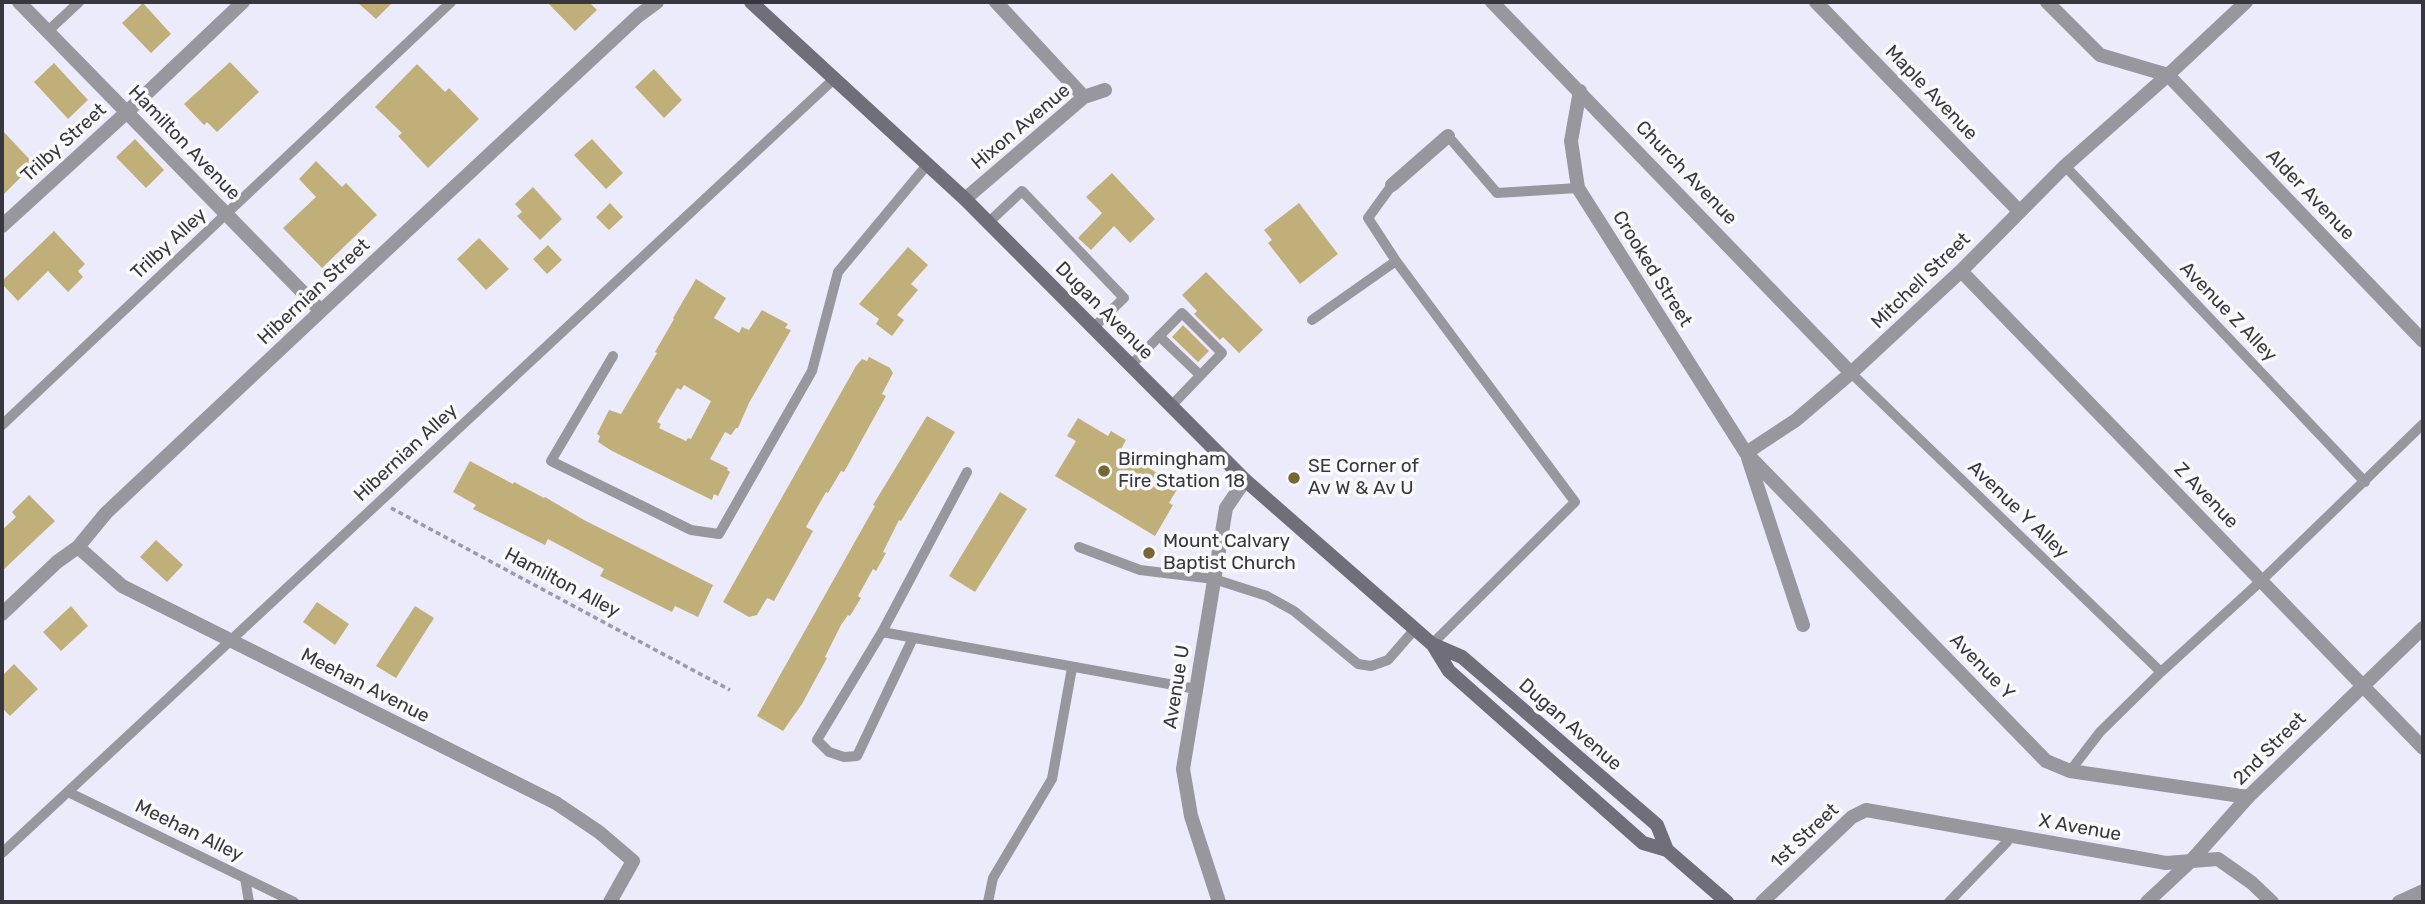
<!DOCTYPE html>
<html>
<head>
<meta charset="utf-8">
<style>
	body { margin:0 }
	#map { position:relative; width:2425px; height:904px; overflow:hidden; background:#ecebfc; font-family:Rubik,sans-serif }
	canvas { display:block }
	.frame { position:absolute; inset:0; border:4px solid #38373e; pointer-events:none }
</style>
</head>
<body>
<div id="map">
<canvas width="2425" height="904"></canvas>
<div class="frame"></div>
</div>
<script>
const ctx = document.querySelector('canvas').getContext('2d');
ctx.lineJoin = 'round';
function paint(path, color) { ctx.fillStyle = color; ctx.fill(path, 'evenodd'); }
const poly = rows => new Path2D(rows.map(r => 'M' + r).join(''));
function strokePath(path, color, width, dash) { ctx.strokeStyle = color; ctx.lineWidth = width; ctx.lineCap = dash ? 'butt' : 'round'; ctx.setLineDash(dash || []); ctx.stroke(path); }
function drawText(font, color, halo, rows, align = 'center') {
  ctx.font = font + ' Rubik,sans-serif'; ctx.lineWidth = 7; ctx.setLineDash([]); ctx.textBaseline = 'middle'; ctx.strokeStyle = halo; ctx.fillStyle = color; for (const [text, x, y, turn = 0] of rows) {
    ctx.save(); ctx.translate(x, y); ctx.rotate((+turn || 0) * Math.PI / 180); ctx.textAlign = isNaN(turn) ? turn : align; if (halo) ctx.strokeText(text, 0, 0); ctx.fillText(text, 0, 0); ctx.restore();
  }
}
paint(poly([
	[357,2,393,2,376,19],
	[547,2,589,2,597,10,575,31],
	[143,3,171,34,151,53,122,23],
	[230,62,259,92,217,132,207,122,204,125,184,104],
	[54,63,88,100,68,119,34,82],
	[417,64,445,92,449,88,479,119,428,168,398,136,402,133,375,107],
	[654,69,682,100,664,118,635,87],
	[2,130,34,164,2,196],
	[135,139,164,170,146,188,116,157],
	[592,139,623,173,606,189,574,155],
	[316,161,342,187,346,183,377,215,322,268,283,228,316,197,299,179],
	[1112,173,1155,219,1130,243,1114,226,1091,250,1078,238,1102,213,1086,197],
	[533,187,562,219,540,240,517,216,522,212,515,204],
	[610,203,623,217,609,230,596,217],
	[1299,203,1338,254,1300,284,1268,243,1272,240,1264,230],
	[54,231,85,264,78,271,83,277,68,292,48,271,18,301,2,284,2,281],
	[479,238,509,269,486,290,457,259],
	[548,245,562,260,547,274,533,259],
	[908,247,928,265,911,284,918,290,897,315,904,320,892,336,876,324,879,319,859,304],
	[1206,272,1263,330,1239,353,1223,337,1220,340,1194,314,1197,311,1182,295],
	[696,279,726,298,714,318,739,333,742,327,749,330,762,310,788,324,785,328,791,330,749,403,738,428,736,428,731,435,725,432,710,459,728,468,727,470,730,472,718,496,714,494,712,500,612,451,598,442,600,436,597,434,609,410,621,414,657,353,655,352,674,319,673,318],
	[684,385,711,401,691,439,688,438,686,441,659,428,661,424,657,422,677,388,681,390],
	[1183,325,1209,351,1198,362,1172,337],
	[869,357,890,368,893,373,882,394,886,396,844,472,841,471,828,493,826,492,806,527,813,531,774,601,767,598,757,615,749,617,723,602,856,366,862,359,867,361],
	[927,416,955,432,901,521,899,520,883,552,886,553,876,571,873,569,858,596,861,598,850,616,848,615,841,625,825,657,827,658,802,704,783,731,757,716,875,506,873,505],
	[1078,418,1108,436,1111,431,1126,440,1120,451,1179,486,1169,503,1173,505,1155,536,1055,476,1076,441,1067,436],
	[470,461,513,484,514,482,544,498,545,497,584,520,713,585,698,617,675,606,672,612,600,576,604,569,548,539,545,545,473,509,476,505,453,492],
	[1000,492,1027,509,975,592,949,576],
	[29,495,55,521,2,571,2,530,16,517,12,512],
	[156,540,183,565,167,582,140,557],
	[317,602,349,624,335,645,303,622],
	[71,606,88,626,61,651,43,632],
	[415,606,434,618,396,678,376,666],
	[14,664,38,689,10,716,2,708,2,676]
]), '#c1af7a');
strokePath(poly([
	[391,508,730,690]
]), '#9b9aa7', 3.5, [5, 3.5]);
strokePath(poly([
	[48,31,79,2],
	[1448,136,1497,193,1578,188],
	[2065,166,2365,482],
	[1392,185,1368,218,1396,261],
	[989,222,1022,191,1124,298,1093,328],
	[1312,320,1396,261,1575,502,1432,644],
	[1159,336,1200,375],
	[613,356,551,461,691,530,719,534,812,371,838,272,927,165],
	[1131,365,1182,313,1222,353,1172,405],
	[1851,373,2161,672],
	[2,425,451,2],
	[1079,547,1140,570,1214,579,1267,596,1294,611,1358,664,1371,666,1388,660,1415,629],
	[882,632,967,472],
	[913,638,857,756,844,757,829,752,817,740,882,632,1196,689],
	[2070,771,2100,732,2161,672,2261,581,2423,424],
	[68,792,294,902],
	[2,853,834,79],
	[245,878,249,902],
	[988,902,993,878,1052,779,1072,668],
	[1949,902,2007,842,2008,835]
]), '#98979e', 10);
strokePath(poly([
	[19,2,321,311],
	[996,2,1084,97],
	[1492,2,1851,373],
	[1816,2,2019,211],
	[2047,2,2100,55,2168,75,2423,341],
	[1580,91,1571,141,1578,188,1746,453,2046,761,2070,771,2248,797],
	[1392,185,1448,136],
	[965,199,1084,97,1105,90],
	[2,226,127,112,243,2],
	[1961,271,2423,748],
	[1746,453,1796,420,1851,373,1961,271,2065,166,2168,75,2246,2],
	[1748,458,1803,625],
	[78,547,122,586,556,803,599,832,633,861,610,902],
	[2,614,57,562,78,547,106,513,321,311,638,16,657,2],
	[1219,902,1191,816,1183,769,1226,508,1245,480],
	[1762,902,1852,817,1866,810,2166,863,2218,859,2252,883,2272,902],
	[2399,902,2423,891]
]), '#98979e', 14);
strokePath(poly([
	[2147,902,2191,861,2248,797,2423,628]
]), '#98979e', 14);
strokePath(poly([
	[751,2,965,199,1245,480,1432,644,1462,657,1657,825,1667,850],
	[1433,645,1449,671,1643,843,1667,850,1727,902]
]), '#6f6e79', 14);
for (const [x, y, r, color] of [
	[1104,471,7,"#786735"],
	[1294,478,7,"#786735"],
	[1149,553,7,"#786735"]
]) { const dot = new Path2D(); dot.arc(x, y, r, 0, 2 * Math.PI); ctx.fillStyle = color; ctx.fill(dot); strokePath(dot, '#fafafd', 2.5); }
drawText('19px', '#38373e', '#fafafd', [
	["Maple Avenue",1931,93,46],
	["Hixon Avenue",1021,127,-40],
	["Trilby Street",64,143,-42],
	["Hamilton Avenue",184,143,46],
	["Church Avenue",1686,173,46],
	["Alder Avenue",2310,195,46],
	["Trilby Alley",169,244,-43],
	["Crooked Street",1652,269,58],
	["Mitchell Street",1921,281,-44],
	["Hibernian Street",314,292,-43],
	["Dugan Avenue",1104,311,45],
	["Avenue Z Alley",2228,312,46],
	["Hibernian Alley",406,453,-43],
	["Z Avenue",2206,496,46],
	["Avenue Y Alley",2018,510,44],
	["Hamilton Alley",562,583,28],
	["Avenue Y",1982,667,46],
	["Meehan Avenue",365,686,27],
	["Avenue U",1177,687,-81],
	["Dugan Avenue",1570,725,41],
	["2nd Street",2270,749,-45],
	["X Avenue",2080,828,10],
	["Meehan Alley",189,831,26],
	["1st Street",1805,836,-43]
]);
drawText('19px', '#38373e', '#fafafd', [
	["Birmingham",1118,460],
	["Fire Station 18",1118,482],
	["SE Corner of",1308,467],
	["Av W & Av U",1308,489],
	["Mount Calvary",1163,542],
	["Baptist Church",1163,564]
], 'left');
</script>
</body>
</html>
